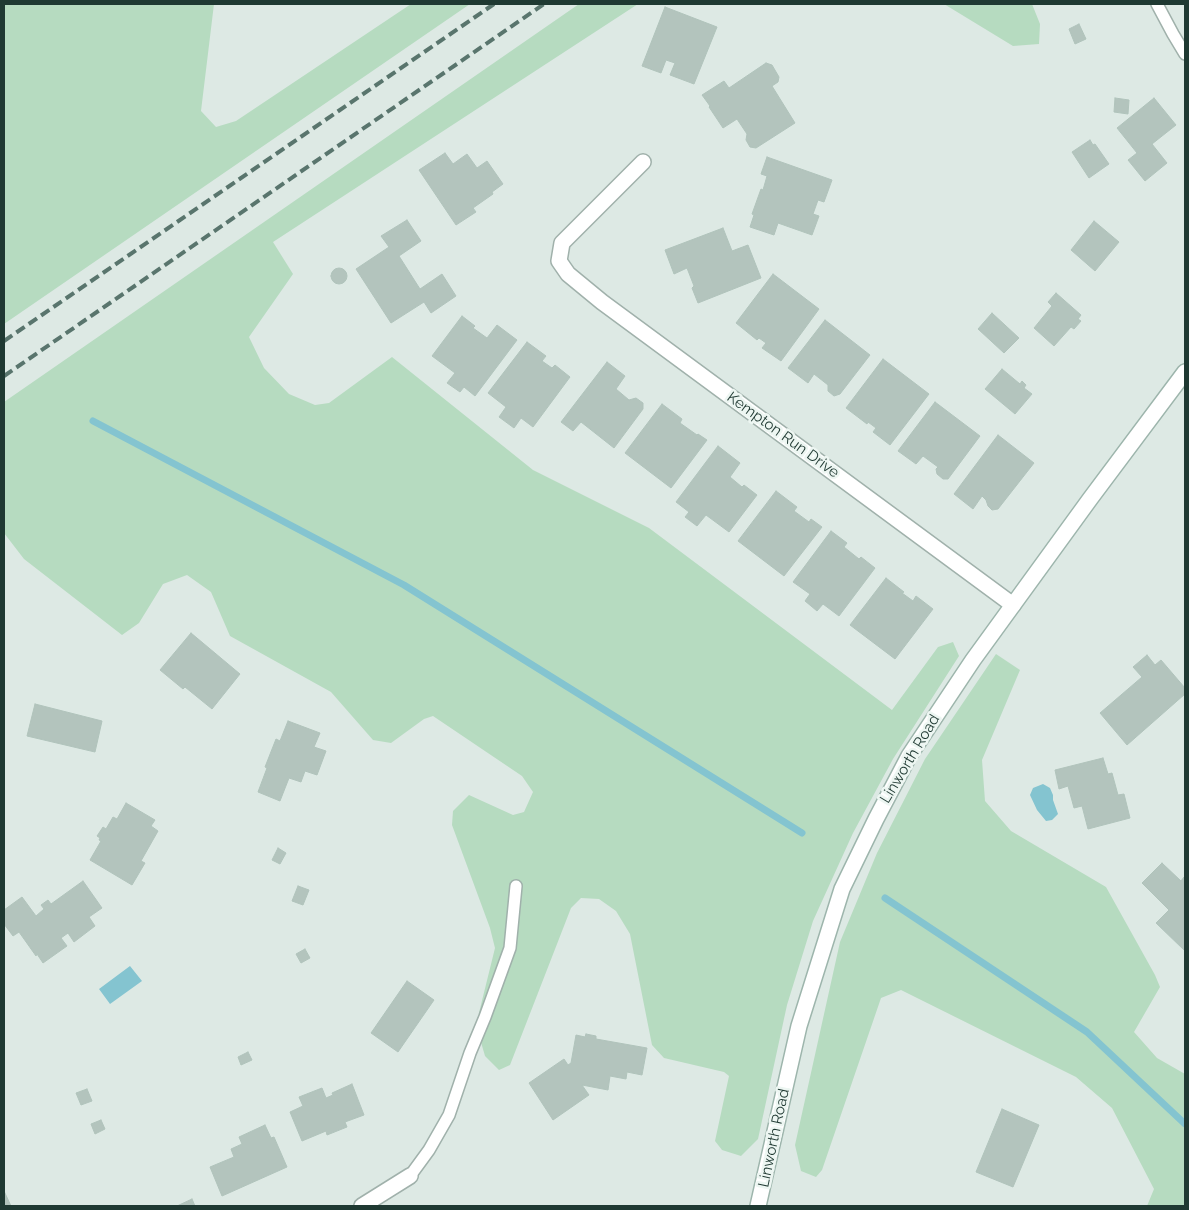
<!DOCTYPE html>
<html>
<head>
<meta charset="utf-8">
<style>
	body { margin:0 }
	#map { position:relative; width:1189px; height:1210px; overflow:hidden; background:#dde9e4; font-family:Raleway,sans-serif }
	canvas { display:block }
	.frame { position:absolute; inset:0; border:5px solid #1f3932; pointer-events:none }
</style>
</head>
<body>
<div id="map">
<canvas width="1189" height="1210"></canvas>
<div class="frame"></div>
</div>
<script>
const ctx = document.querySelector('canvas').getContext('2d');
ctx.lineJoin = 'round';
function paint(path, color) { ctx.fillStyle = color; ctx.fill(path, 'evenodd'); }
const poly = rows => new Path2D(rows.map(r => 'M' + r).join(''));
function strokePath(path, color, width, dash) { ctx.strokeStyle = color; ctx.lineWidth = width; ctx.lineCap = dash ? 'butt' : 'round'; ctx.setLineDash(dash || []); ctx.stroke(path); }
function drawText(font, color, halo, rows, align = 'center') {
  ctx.font = font + ' Raleway,sans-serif'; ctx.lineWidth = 5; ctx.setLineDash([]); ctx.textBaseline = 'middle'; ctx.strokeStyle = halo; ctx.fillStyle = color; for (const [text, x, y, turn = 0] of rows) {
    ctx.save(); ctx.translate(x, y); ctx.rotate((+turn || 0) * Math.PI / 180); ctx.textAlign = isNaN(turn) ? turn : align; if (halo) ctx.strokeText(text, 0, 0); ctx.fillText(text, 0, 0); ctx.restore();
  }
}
paint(poly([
	[4,4,214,4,201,111,216,127,236,121,411,4,470,4,4,324],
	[579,4,638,4,273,242,293,274,249,337,264,368,289,394,315,405,329,403,392,357,533,470,649,528,892,710,938,647,953,642,959,656,893,759,853,833,813,921,787,1005,758,1139,741,1156,722,1150,715,1141,729,1076,724,1072,664,1058,652,1045,630,934,616,911,599,899,581,898,571,908,510,1065,499,1070,485,1056,476,1025,495,948,490,928,452,825,453,811,469,795,513,815,524,812,533,792,522,776,433,716,424,719,391,743,373,740,331,692,230,636,211,592,187,575,163,584,139,623,122,635,24,559,4,533,4,402],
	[944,4,1032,4,1040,24,1039,44,1013,46],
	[996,654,1020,670,982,760,985,801,1011,831,1106,887,1155,975,1160,987,1134,1032,1157,1058,1185,1074,1185,1206,1147,1206,1154,1189,1112,1108,1076,1077,901,990,881,998,822,1170,816,1177,801,1171,795,1145,840,942,877,853,925,759]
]), '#b6dbc0');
paint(poly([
	[1043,784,1050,788,1053,795,1053,800,1058,814,1052,820,1046,821,1037,810,1030,795,1033,788],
	[130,966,142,981,110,1004,99,989]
]), '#84c4d0');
strokePath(poly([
	[93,421,404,585,802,833],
	[885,898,1087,1032,1185,1124]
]), '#84c4d0', 7);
const building = poly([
	[665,7,717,27,694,84,670,75,675,63,666,60,661,73,642,66,665,7],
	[1079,24,1086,39,1075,44,1069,29,1079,24],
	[766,63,772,65,779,77,778,82,772,86,795,123,756,148,750,147,746,140,747,134,737,119,723,128,709,107,710,106,702,95,724,81,729,88,766,63],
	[1115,98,1129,100,1128,114,1114,112,1115,98],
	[1154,98,1176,125,1152,144,1167,163,1145,181,1128,160,1137,153,1117,128,1154,98],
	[1090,140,1093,145,1095,144,1109,164,1089,178,1072,152,1090,140],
	[445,153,453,164,467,154,477,168,487,161,503,184,492,192,493,194,473,208,476,212,456,225,419,170,445,153],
	[767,157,832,180,824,202,818,200,813,214,819,216,812,235,778,223,774,235,750,227,754,215,752,214,761,189,763,190,767,176,761,174,767,157],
	[407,220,421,241,399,256,420,289,442,274,456,296,431,313,424,302,391,323,356,269,389,247,381,236,407,220],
	[1094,221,1119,242,1095,271,1071,250,1094,221],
	[723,228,732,251,748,245,761,278,698,303,692,288,694,286,687,268,674,274,665,250,723,228],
	'331 276a8 8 0 1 1 16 0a8 8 0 1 1-16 0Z',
	[773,274,819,309,781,361,762,348,766,343,759,338,757,340,736,323,773,274],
	[1056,293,1081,315,1078,319,1081,321,1074,329,1071,327,1054,346,1034,328,1052,306,1048,302,1056,293],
	[992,313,1019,338,1004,353,978,329,992,313],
	[462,316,475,326,473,328,487,338,497,325,517,340,475,396,464,387,460,392,447,383,455,373,432,356,462,316],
	[825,320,870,355,840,394,834,396,828,391,828,385,814,374,808,383,788,368,825,320],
	[527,342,546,356,542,361,552,368,555,365,570,377,533,427,521,418,514,428,499,417,506,407,488,393,527,342],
	[883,359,929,394,890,445,873,432,876,428,868,422,867,424,846,408,883,359],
	[607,362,625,376,616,389,629,400,636,398,643,403,643,409,614,448,581,422,573,431,561,422,607,362],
	[1002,369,1020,384,1022,381,1026,385,1024,388,1032,394,1015,414,985,389,1002,369],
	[935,402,980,436,948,479,943,479,937,474,936,469,938,467,923,456,916,464,898,451,935,402],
	[662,404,682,419,680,423,697,435,698,434,707,440,671,488,625,453,662,404],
	[998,435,1034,463,998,509,992,510,988,506,986,500,982,496,973,509,954,494,998,435],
	[718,446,740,463,730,477,742,487,744,485,757,495,729,532,706,515,697,526,685,517,689,512,676,502,718,446],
	[776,491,797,507,794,511,809,522,811,519,822,527,784,576,738,541,776,491],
	[831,531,847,543,844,547,859,559,861,557,875,568,839,616,823,604,817,611,805,601,810,594,793,582,831,531],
	[886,578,904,592,902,593,913,601,916,596,933,609,895,659,850,625,886,578],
	[191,633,240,674,212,709,185,687,183,689,160,670,191,633],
	[1147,655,1155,665,1161,660,1185,688,1185,694,1127,745,1100,713,1142,677,1133,667,1147,655],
	[35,704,102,721,95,752,27,736,35,704],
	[288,721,320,733,314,747,326,751,317,775,305,771,301,782,289,778,280,801,258,792,267,768,265,767,276,739,280,741,288,721],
	[1103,758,1108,774,1112,773,1118,795,1124,794,1130,818,1088,829,1082,806,1074,808,1068,786,1059,789,1055,770,1103,758],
	[126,803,155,820,151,826,158,831,141,861,145,863,132,885,90,860,101,841,99,840,100,838,97,836,103,827,106,829,113,817,117,819,126,803],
	[278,848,286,853,280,864,272,860,278,848],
	[1162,863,1181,881,1184,877,1185,878,1185,949,1184,950,1156,923,1169,910,1142,883,1162,863],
	[83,881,102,908,89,917,95,926,74,942,68,933,61,938,67,946,43,963,37,954,36,956,19,932,13,936,4,924,4,910,22,897,36,916,44,909,41,905,48,900,51,904,83,881],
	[298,886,309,890,303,905,292,901,298,886],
	[305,949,310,958,301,963,296,954,305,949],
	[407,981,434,1000,398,1052,371,1033,407,981],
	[586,1034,596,1036,596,1039,647,1048,642,1075,627,1072,626,1079,610,1076,608,1090,582,1085,589,1095,553,1120,529,1083,564,1059,568,1065,571,1063,576,1035,585,1037,586,1034],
	[248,1052,252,1060,241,1065,238,1057,248,1052],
	[352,1084,364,1115,345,1122,347,1127,327,1135,326,1131,302,1141,290,1112,303,1106,299,1097,322,1088,326,1098,333,1095,332,1093,352,1084],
	[87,1089,92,1101,81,1105,76,1093,87,1089],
	[1002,1109,1039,1125,1013,1187,976,1172,1002,1109],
	[101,1120,105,1129,95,1134,91,1124,101,1120],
	[265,1125,271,1138,274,1137,287,1167,222,1196,210,1167,234,1157,231,1149,242,1144,239,1137,265,1125],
	[4,1191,11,1206,4,1206,4,1191],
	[192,1199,195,1206,177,1206,192,1199]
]);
paint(building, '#b3c4bd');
strokePath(building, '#b0c3bb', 1);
const lane = poly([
	[1157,4,1173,34,1185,54],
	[410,1176,429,1150,449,1115,470,1053,485,1017,510,948,516,886]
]);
const street = poly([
	[643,162,562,243,559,261,568,274,602,302,1013,605],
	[362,1206,410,1176]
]);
const secondary = poly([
	[758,1206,799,1026,842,889,876,819,909,756,973,660,1090,499,1185,372]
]);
strokePath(lane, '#a0b1ab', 14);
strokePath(street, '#a0b1ab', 18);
strokePath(secondary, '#9db5ac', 18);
strokePath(lane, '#fff', 11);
strokePath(street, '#fff', 15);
strokePath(secondary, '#fff', 15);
strokePath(poly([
	[4,341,494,4],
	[4,376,544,4]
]), '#59756d', 4, [10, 5]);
drawText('15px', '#1f3932', '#edf6f2', [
	["Kempton Run Drive",783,435,36],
	["Linworth Road",910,759,-59],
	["Linworth Road",774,1138,-78]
]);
</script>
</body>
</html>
